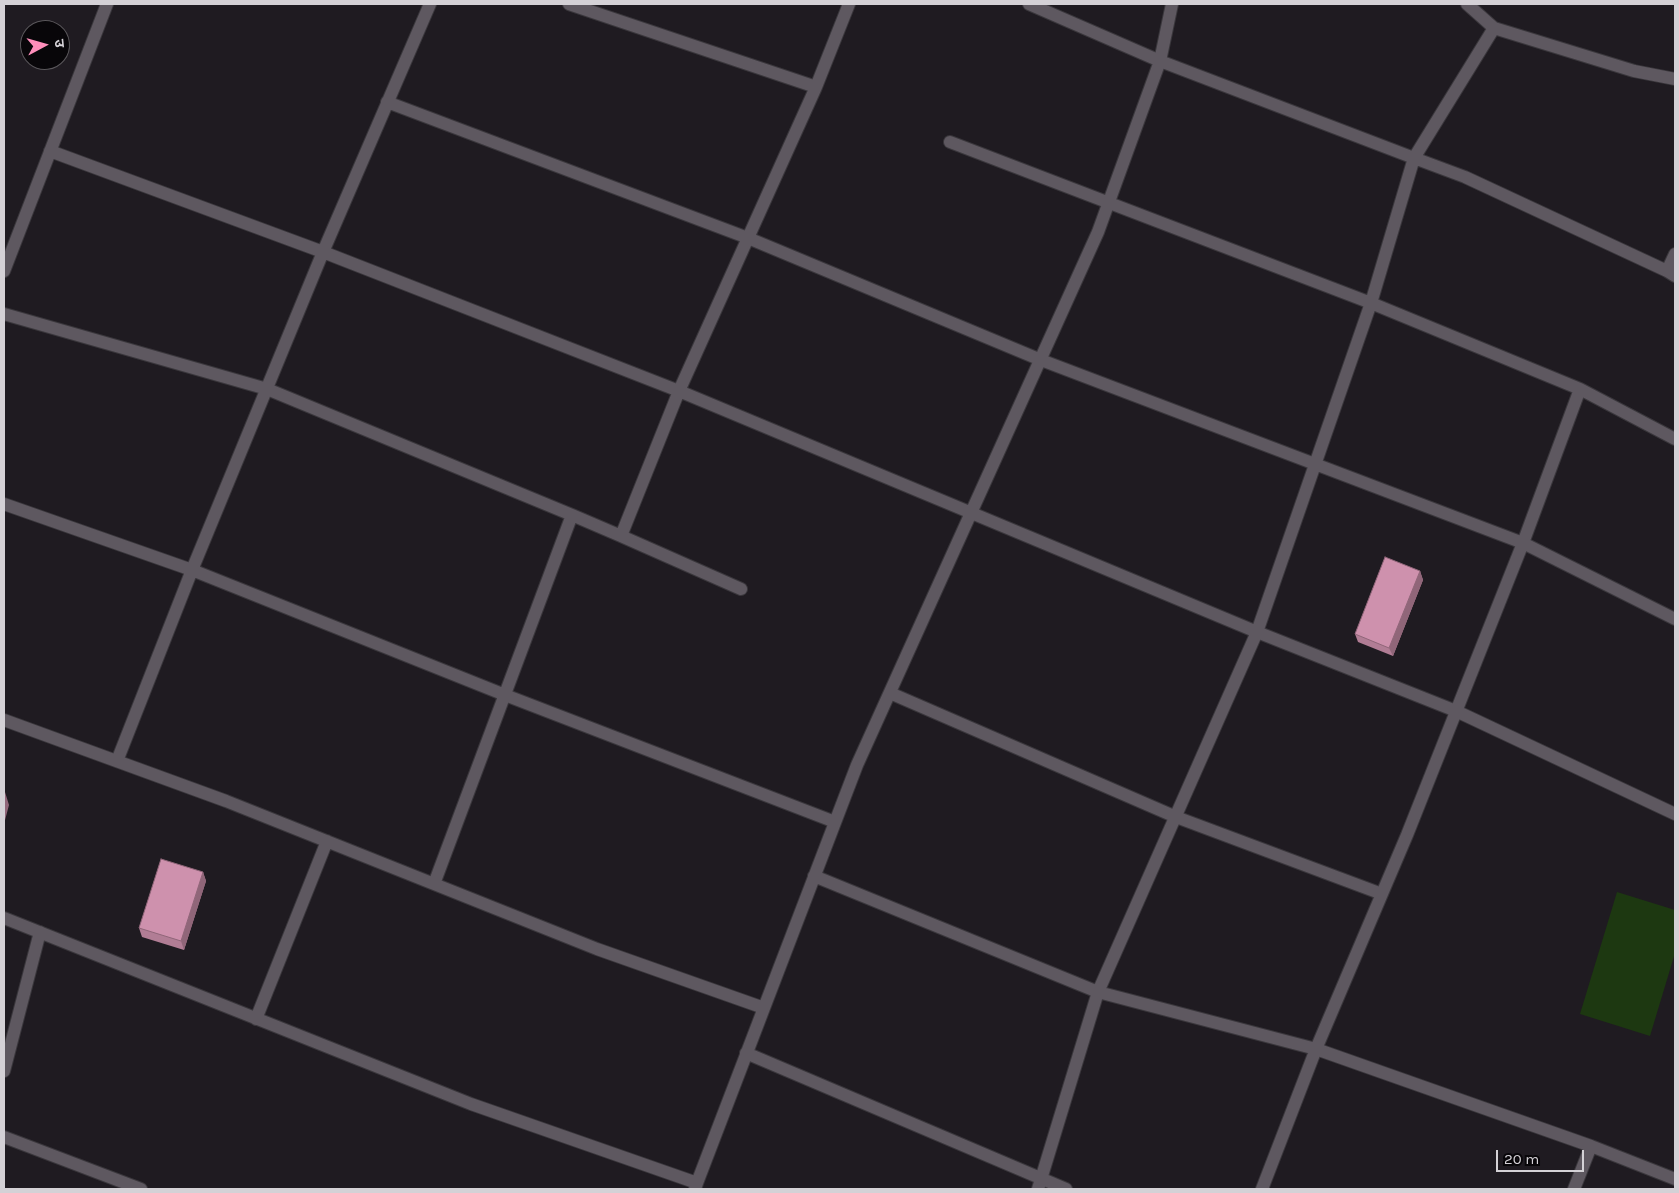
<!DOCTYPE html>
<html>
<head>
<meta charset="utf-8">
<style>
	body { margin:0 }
	#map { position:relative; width:1679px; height:1193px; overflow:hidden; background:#1f1b21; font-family:Karla,"Noto Sans Devanagari",sans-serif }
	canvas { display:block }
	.frame { position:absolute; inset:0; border:5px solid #d4d1d6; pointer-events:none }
	.north { position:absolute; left:20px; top:20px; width:50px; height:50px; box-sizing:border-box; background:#080609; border:1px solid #5a575b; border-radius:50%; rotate:84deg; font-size:14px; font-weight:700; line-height:20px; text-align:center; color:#d4d1d6 }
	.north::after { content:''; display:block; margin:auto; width:18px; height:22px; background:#fe8ebb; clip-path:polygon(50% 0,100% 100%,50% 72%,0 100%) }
	.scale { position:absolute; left:1496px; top:1150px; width:88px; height:22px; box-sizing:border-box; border:2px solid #d4d1d6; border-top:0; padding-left:6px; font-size:15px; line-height:18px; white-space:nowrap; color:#d4d1d6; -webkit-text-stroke:4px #080609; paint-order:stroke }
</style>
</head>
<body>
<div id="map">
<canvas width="1679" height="1193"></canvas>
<div class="frame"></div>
<div class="north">उ</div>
<div class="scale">20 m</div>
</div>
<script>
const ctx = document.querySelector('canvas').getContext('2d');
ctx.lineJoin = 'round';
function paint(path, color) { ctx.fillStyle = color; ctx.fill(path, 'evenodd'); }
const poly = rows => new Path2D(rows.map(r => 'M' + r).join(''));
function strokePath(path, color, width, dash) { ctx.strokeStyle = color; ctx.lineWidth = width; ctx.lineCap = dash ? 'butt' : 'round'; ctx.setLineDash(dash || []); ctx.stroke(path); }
paint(poly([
	[1617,892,1675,910,1675,953,1650,1036,1580,1014]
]), '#1d3811');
const minor = poly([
	[569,4,816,87,679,391,1257,632,1098,992,1038,1189],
	[1172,4,1160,61,1414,158,1371,303,1257,632,1456,711,1675,814],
	[1467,4,1494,28,1634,71,1675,79],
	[1494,28,1414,158,1465,177,1667,271],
	[816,87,849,4],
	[387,102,748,238,1041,360,1523,543,1675,619],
	[950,142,1371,303,1580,389,1523,543,1407,835,1316,1049,1262,1189],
	[50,151,323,252,679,391,621,536,572,515,434,884],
	[1675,254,1667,271,1675,276],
	[4,271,107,4],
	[4,314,267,389,572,515],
	[1580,389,1675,439],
	[4,504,192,570,505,695,835,822],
	[621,536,741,589],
	[890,693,1176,817,1382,894],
	[4,720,226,801,597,949,764,1008],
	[117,761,192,570,323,252,430,4],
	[814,876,1098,992,1316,1049,1591,1146,1574,1189],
	[4,918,471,1104,697,1183,695,1189],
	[256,1019,327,841],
	[746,1053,1066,1189],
	[4,1071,40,932],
	[4,1137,141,1189],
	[1591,1146,1675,1179],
	[697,1183,857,765,1098,232,1160,61,1029,4]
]);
strokePath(minor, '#3a373c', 14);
strokePath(minor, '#5e5860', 12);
paint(poly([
	[1420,571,1423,580,1393,656,1358,642,1355,634],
	[203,872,206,881,184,950,142,937,139,928]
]), '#b17d95');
paint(poly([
	[1420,571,1423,580,1393,656,1389,648],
	[5,792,9,805,4,824,4,795],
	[203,872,206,881,184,950,181,941]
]), '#906679');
const building = poly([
	[1385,557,1420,571,1389,648,1355,634,1385,557],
	[161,859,203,872,181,941,139,928,161,859]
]);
paint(building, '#ce91ad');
strokePath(building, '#906679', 1);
</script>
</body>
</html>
